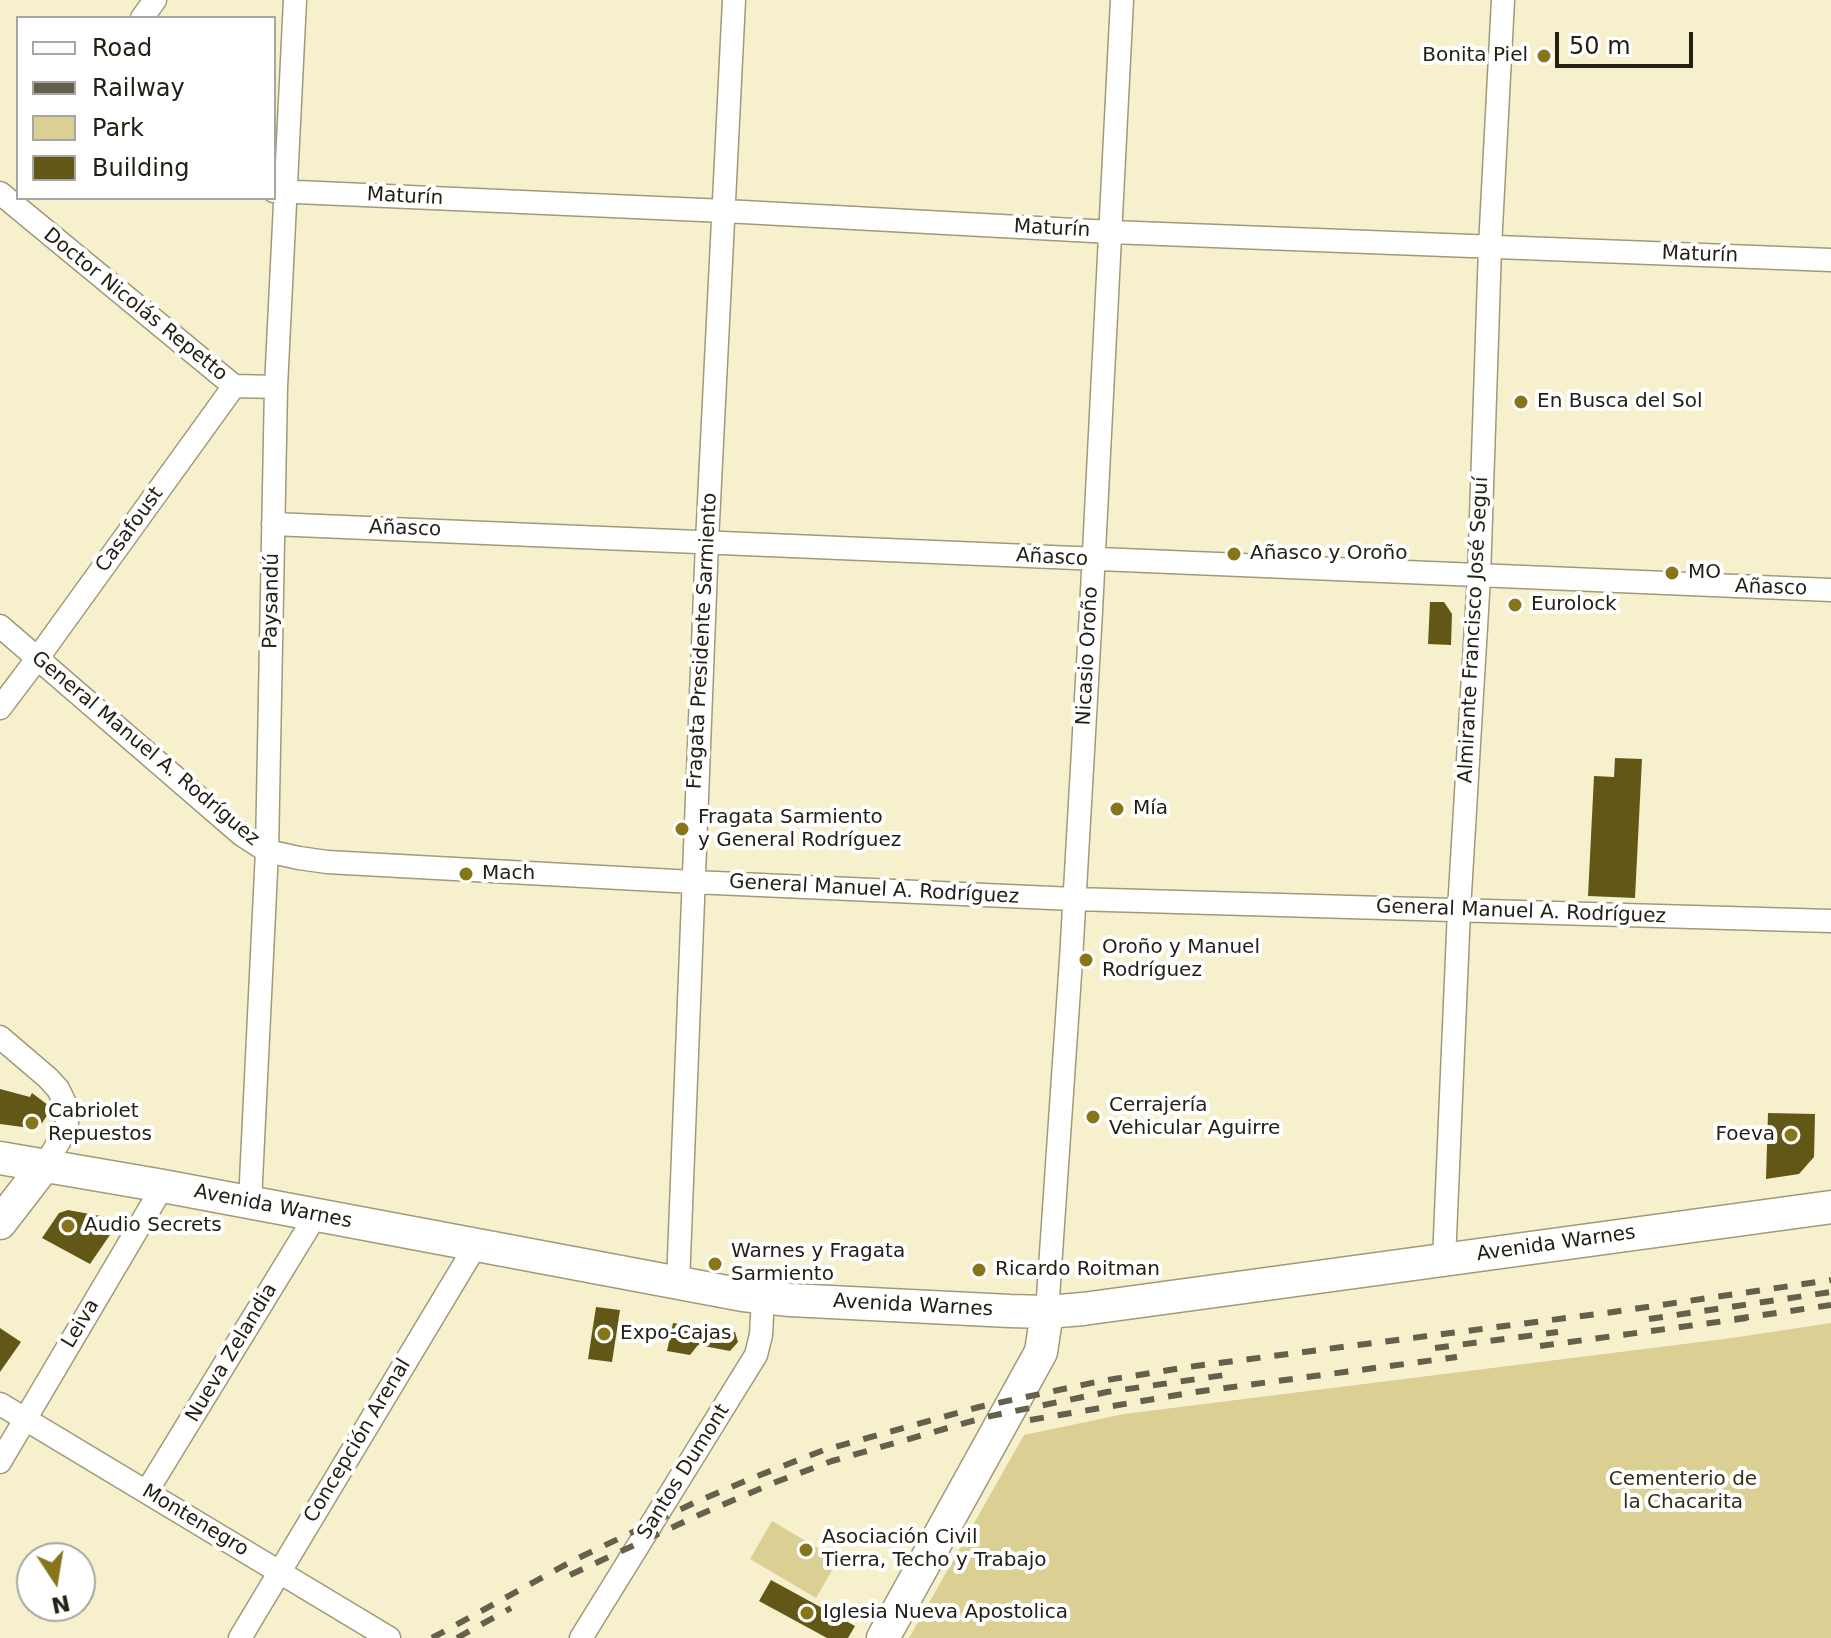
<!DOCTYPE html>
<html>
<head>
<meta charset="utf-8">
<style>
	body { margin:0 }
	#map { position:relative; width:1831px; height:1638px; overflow:hidden; background:#f7f0cd; font-family:"DejaVu Sans",sans-serif }
	canvas { display:block }
	.legend { position:absolute; left:16px; top:16px; width:260px; height:184px; box-sizing:border-box; background:#fff; border:2px solid #a7a6a1; margin:0; padding:10px 14px; list-style:none; font-size:24px; color:#242114 }
	.legend li { display:flex; align-items:center; gap:16px; height:40px }
	.legend b { width:40px; border:2px solid #a7a6a1 }
	.north { position:absolute; left:16px; top:1542px; width:80px; height:80px; box-sizing:border-box; background:#fff; border:2px solid #a7a6a1; border-radius:50%; rotate:168deg; font-size:22px; font-weight:700; line-height:32px; text-align:center; color:#242114 }
	.north::after { content:''; display:block; margin:auto; width:28px; height:36px; background:#877619; clip-path:polygon(50% 0,100% 100%,50% 72%,0 100%) }
	.scale { position:absolute; left:1555px; top:32px; width:138px; height:36px; box-sizing:border-box; border:4px solid #242114; border-top:0; padding-left:10px; font-size:24px; line-height:28px; white-space:nowrap; color:#242114; -webkit-text-stroke:6px #fff; paint-order:stroke }
</style>
</head>
<body>
<div id="map">
<canvas width="1831" height="1638"></canvas>
<ul class="legend">
<li><b style="height:10px;background:#fff"></b>Road</li>
<li><b style="height:10px;background:#64604c"></b>Railway</li>
<li><b style="height:22px;background:#dbcf93"></b>Park</li>
<li><b style="height:22px;background:#635718"></b>Building</li>
</ul>
<div class="north">N</div>
<div class="scale">50 m</div>
</div>
<script>
const ctx = document.querySelector('canvas').getContext('2d');
ctx.lineJoin = 'round';
function paint(path, color) { ctx.fillStyle = color; ctx.fill(path, 'evenodd'); }
const poly = rows => new Path2D(rows.map(r => 'M' + r).join(''));
function strokePath(path, color, width, dash) { ctx.strokeStyle = color; ctx.lineWidth = width; ctx.lineCap = dash ? 'butt' : 'round'; ctx.setLineDash(dash || []); ctx.stroke(path); }
function drawText(font, color, halo, rows, align = 'center') {
  ctx.font = font + ' "DejaVu Sans",sans-serif'; ctx.lineWidth = 8; ctx.setLineDash([]); ctx.textBaseline = 'middle'; ctx.strokeStyle = halo; ctx.fillStyle = color; for (const [text, x, y, turn = 0] of rows) {
    ctx.save(); ctx.translate(x, y); ctx.rotate((+turn || 0) * Math.PI / 180); ctx.textAlign = isNaN(turn) ? turn : align; if (halo) ctx.strokeText(text, 0, 0); ctx.fillText(text, 0, 0); ctx.restore();
  }
}
paint(poly([
	[1831,1323,1831,1638,909,1638,1024,1435,1124,1414,1732,1338],
	[772,1521,838,1560,816,1598,750,1559]
]), '#dbcf93');
paint(poly([
	[1430,602,1444,602,1452,614,1451,645,1428,644],
	[1615,758,1642,759,1635,898,1588,896,1594,776,1614,777],
	[0,1089,30,1097,32,1093,52,1108,38,1129,0,1124],
	[1768,1113,1815,1114,1814,1157,1799,1174,1766,1179],
	[68,1210,111,1218,114,1229,90,1264,42,1238,59,1213],
	[596,1307,620,1310,612,1362,588,1359],
	[673,1323,735,1332,738,1342,730,1351,698,1345,690,1355,667,1351],
	[0,1328,21,1342,0,1372],
	[771,1580,855,1626,848,1638,827,1638,759,1601]
]), '#635718');
const minor = poly([
	[142,18,155,0],
	[274,191,725,211,1111,232,1831,260],
	[0,193,234,386],
	[234,386,276,387],
	[273,524,1831,590],
	[0,626,242,835,267,851,299,858,327,862,693,882,1074,899,1831,921],
	[0,708,37,659,234,386],
	[0,1037,48,1078,58,1089,66,1105,67,1123,60,1140,44,1166],
	[250,1202,267,851,276,387,295,0],
	[1444,1260,1459,910,1479,577,1490,247,1503,0],
	[678,1283,707,542,734,0],
	[1047,1312,1071,960,1091,611,1122,0],
	[0,1404,389,1638],
	[0,1462,163,1186],
	[147,1491,316,1215],
	[240,1638,476,1245],
	[581,1638,756,1355,761,1335,763,1297]
]);
const secondary = poly([
	[0,1158,163,1186,743,1295,790,1300,1010,1311,1047,1312,1083,1309,1831,1207],
	[0,1223,44,1166],
	[883,1638,1041,1352,1047,1312]
]);
strokePath(minor, '#a09a79', 25);
strokePath(secondary, '#a09a79', 35);
strokePath(minor, '#fff', 22);
strokePath(secondary, '#fff', 32);
strokePath(poly([
	[1649,1319,1831,1292],
	[1735,1319,1831,1305],
	[1540,1346,1747,1318],
	[1435,1348,1558,1332],
	[1030,1420,1195,1392,1457,1357],
	[570,1575,701,1514,776,1482,832,1461,986,1417,1107,1392,1225,1375],
	[432,1638,574,1560,696,1502,755,1477,824,1450,979,1407,1101,1381,1188,1367,1613,1312,1831,1280],
	[457,1638,511,1608]
]), '#64604c', 6, [14, 14]);
for (const [x, y, r, color] of [
	[1544,56,8,"#877619"],
	[1521,402,8,"#877619"],
	[1234,554,8,"#877619"],
	[1672,573,8,"#877619"],
	[1515,605,8,"#877619"],
	[1117,809,8,"#877619"],
	[682,829,8,"#877619"],
	[466,874,8,"#877619"],
	[1086,960,8,"#877619"],
	[1093,1117,8,"#877619"],
	[32,1123,8,"#877619"],
	[1791,1135,8,"#877619"],
	[68,1226,8,"#877619"],
	[715,1264,8,"#877619"],
	[979,1270,8,"#877619"],
	[604,1334,8,"#877619"],
	[806,1550,8,"#877619"],
	[807,1613,8,"#877619"]
]) { const dot = new Path2D(); dot.arc(x, y, r, 0, 2 * Math.PI); ctx.fillStyle = color; ctx.fill(dot); strokePath(dot, '#fff', 3); }
drawText('20px', '#242114', '#fff', [
	["Bonita Piel",1528,56,"right"],
	["En Busca del Sol",1537,402],
	["Añasco y Oroño",1250,554],
	["MO",1688,573],
	["Eurolock",1531,605],
	["Mía",1133,809],
	["Fragata Sarmiento",698,818],
	["y General Rodríguez",698,841],
	["Mach",482,874],
	["Oroño y Manuel",1102,948],
	["Rodríguez",1102,971],
	["Cerrajería",1109,1106],
	["Vehicular Aguirre",1109,1129],
	["Cabriolet",48,1112],
	["Repuestos",48,1135],
	["Foeva",1775,1135,"right"],
	["Audio Secrets",84,1226],
	["Warnes y Fragata",731,1252],
	["Sarmiento",731,1275],
	["Ricardo Roitman",995,1270],
	["Expo-Cajas",620,1334],
	["Asociación Civil",822,1538],
	["Tierra, Techo y Trabajo",822,1561],
	["Iglesia Nueva Apostolica",823,1613]
], 'left');
drawText('20px', '#242114', '#fff', [
	["Maturín",405,197,3],
	["Maturín",1052,229,3],
	["Maturín",1700,255,2],
	["Doctor Nicolás Repetto",135,305,39],
	["Añasco",405,529,2],
	["Casafoust",130,530,-54],
	["Añasco",1052,558,3],
	["Añasco",1771,588,2],
	["Paysandú",272,601,-89],
	["Almirante Francisco José Seguí",1474,630,-87],
	["Fragata Presidente Sarmiento",703,641,-87],
	["Nicasio Oroño",1088,656,-87],
	["General Manuel A. Rodríguez",145,749,40],
	["General Manuel A. Rodríguez",874,890,3],
	["General Manuel A. Rodríguez",1521,912,2],
	["Avenida Warnes",273,1207,11],
	["Avenida Warnes",1556,1244,-8],
	["Avenida Warnes",913,1306,3],
	["Leiva",81,1324,-59],
	["Nueva Zelandia",232,1353,-59],
	["Concepción Arenal",358,1441,-59],
	["Santos Dumont",684,1472,-58],
	["Montenegro",195,1521,31]
]);
drawText('20px', '#342f12', '#fff', [
	["Cementerio de",1683,1480],
	["la Chacarita",1683,1503]
]);
</script>
</body>
</html>
